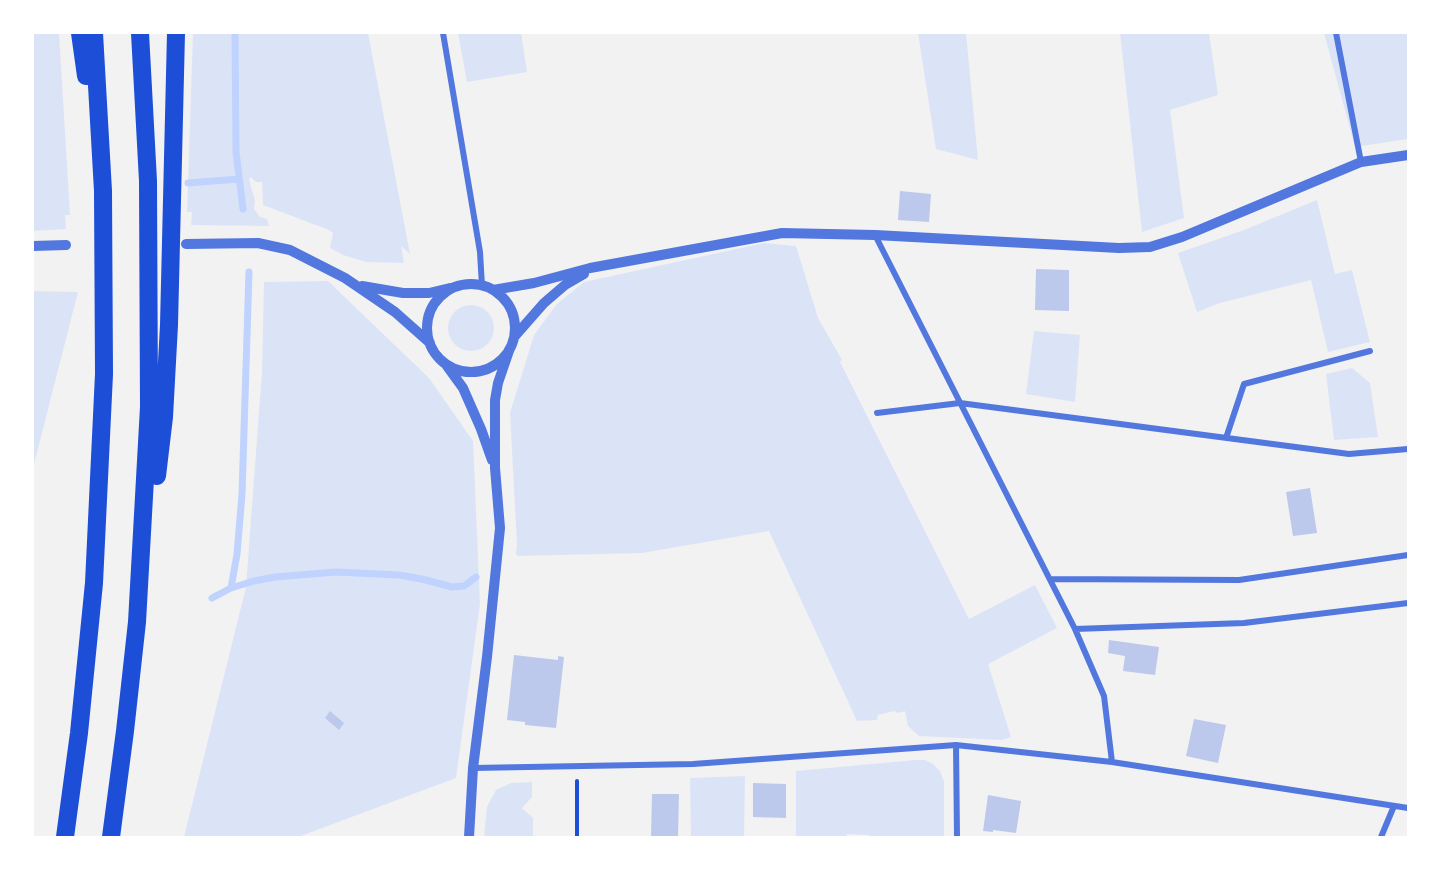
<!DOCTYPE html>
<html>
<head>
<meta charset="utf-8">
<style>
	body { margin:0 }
	#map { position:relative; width:1441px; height:870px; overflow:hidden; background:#f2f2f2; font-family:"Noto Serif",serif }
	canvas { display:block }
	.frame { position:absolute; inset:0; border:34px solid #fff; pointer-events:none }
</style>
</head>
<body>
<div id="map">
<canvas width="1441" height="870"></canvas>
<div class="frame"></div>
</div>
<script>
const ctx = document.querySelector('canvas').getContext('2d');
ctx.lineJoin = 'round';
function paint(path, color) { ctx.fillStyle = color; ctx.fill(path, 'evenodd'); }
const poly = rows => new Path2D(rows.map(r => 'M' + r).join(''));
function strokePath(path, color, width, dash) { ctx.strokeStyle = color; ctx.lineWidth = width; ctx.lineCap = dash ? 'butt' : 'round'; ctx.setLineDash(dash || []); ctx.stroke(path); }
paint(poly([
	[33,33,59,33,70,215,65,215,66,229,33,231],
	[193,33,368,33,410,254,401,246,404,263,366,262,343,255,330,248,333,233,329,230,263,205,262,182,256,182,251,177,249,179,255,201,254,209,260,217,267,219,269,226,191,225,192,212,187,212],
	[458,33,521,33,527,72,467,82],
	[918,33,966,33,978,160,936,149],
	[1120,33,1209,33,1218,95,1170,110,1184,218,1142,232],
	[1324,33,1408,33,1408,139,1355,147],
	[1317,200,1335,274,1352,270,1370,342,1328,352,1311,280,1220,303,1197,312,1178,253,1244,230],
	[764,243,796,246,818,318,842,360,840,362,969,619,1035,585,1057,628,988,664,1011,737,1002,740,919,736,908,726,905,711,898,713,894,711,878,715,877,720,857,721,769,531,642,553,518,556,516,554,517,545,510,413,534,335,557,304,584,282],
	[328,281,429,378,473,441,480,604,456,778,298,837,184,837,246,587,262,371,264,282],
	[33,291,78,292,33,468],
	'448 328a23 23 0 1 1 46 0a23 23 0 1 1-46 0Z',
	[1034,331,1080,335,1075,402,1026,394],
	[1352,368,1370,383,1378,437,1334,440,1326,374],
	[915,760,925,760,933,764,940,771,944,781,944,837,870,837,869,835,847,834,847,837,796,837,796,771],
	[745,776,744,837,691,837,690,778],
	[532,782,532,797,522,808,533,818,533,837,484,837,487,807,496,790,511,783]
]), '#dbe4f7');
strokePath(poly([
	[235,33,236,152,243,209],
	[188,183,239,179],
	[231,588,237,554,242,494,249,272],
	[212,598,231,588,254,581,275,577,336,572,399,575,422,579,452,587,464,586,476,577]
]), '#bfd3fe', 7);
paint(poly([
	[900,191,931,194,929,222,898,220],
	[1036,269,1069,270,1069,311,1035,310],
	[1310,488,1317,533,1293,536,1286,492],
	[1109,640,1159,647,1155,675,1123,671,1125,656,1108,653],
	[514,655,558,660,558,656,564,657,556,728,525,725,525,722,507,720],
	[330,711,344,723,339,730,325,718],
	[1194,719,1226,725,1218,763,1186,756],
	[753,783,786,784,786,818,753,817],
	[652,794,679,794,678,837,651,837],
	[988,795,1021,801,1016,833,993,830,993,832,983,831]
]), '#bdc9ec');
strokePath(poly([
	[577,837,577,781]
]), '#1d4ed8', 4);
strokePath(poly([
	[443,33,480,252,482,286],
	[1336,33,1361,162],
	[875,235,1075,629,1104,696,1112,762],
	[877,413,960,403,1349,454,1408,449],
	[1226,438,1244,384,1370,351],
	[1050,579,1239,580,1408,555],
	[1075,629,1244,623,1408,603],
	[956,745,957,837],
	[473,768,693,764,956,745,1112,762,1408,808],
	[1381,837,1394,806]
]), '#5277de', 6);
strokePath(poly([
	[186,244,258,243,290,250,345,278,395,312,430,343],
	[33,246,66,245],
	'427 328a44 44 0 1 1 88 0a44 44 0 1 1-88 0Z',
	[362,286,403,293,429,293,450,288],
	[493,290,534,283,590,268,782,233,875,235,1119,248,1150,247,1182,237,1361,162,1408,155],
	[515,336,544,303,565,285,584,274],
	[447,366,463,388,481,429,492,460],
	[469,837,473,768,487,657,500,528,495,468,495,400,498,383,510,348]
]), '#5277de', 10);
strokePath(poly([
	[80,33,86,76],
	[157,476,164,417,169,325,176,33],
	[65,837,79,733,94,583,104,374,103,191,94,33],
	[111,837,125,731,137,622,149,407,148,181,140,33]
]), '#1d4ed8', 18);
</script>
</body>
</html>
